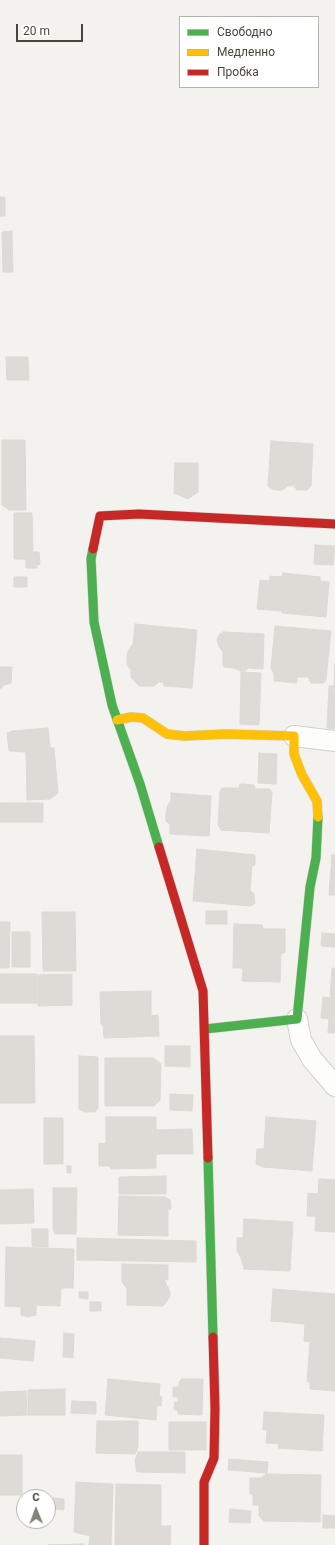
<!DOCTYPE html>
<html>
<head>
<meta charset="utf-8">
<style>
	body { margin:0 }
	#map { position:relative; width:335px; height:1545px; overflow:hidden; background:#f4f2ee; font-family:Roboto,sans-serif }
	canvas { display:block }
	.legend { position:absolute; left:179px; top:16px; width:140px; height:72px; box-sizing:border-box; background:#fff; border:1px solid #b7b4b0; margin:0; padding:5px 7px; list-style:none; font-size:12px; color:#4b4439 }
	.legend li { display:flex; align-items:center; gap:8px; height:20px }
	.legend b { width:20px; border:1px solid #b7b4b0 }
	.north { position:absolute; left:16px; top:1489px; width:40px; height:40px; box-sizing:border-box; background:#fff; border:1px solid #b7b4b0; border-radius:50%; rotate:359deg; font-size:11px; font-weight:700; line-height:16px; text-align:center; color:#4b4439 }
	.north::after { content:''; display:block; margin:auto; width:14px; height:18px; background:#868178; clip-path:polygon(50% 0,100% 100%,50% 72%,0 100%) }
	.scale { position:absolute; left:16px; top:24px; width:67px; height:18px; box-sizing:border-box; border:2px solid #4b4439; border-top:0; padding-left:5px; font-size:12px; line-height:14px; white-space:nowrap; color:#4b4439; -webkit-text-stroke:3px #fff; paint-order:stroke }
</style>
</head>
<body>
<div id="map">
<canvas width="335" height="1545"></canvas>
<ul class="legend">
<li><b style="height:5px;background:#4caf50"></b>Свободно</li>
<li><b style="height:5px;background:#ffc107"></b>Медленно</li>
<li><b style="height:5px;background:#c62828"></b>Пробка</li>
</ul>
<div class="north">С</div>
<div class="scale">20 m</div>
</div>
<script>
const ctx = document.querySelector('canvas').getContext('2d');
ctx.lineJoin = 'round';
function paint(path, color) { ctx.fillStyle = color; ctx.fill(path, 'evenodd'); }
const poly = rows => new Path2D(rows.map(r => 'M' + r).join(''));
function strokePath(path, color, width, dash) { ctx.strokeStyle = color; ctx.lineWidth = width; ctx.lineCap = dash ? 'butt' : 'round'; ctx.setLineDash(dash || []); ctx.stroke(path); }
const building = poly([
	[0,197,5,197,5,216,0,216,0,197],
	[12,231,13,272,3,272,2,232,12,231],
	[6,357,28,357,29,380,7,380,6,357],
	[2,440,25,440,26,510,9,510,2,505,2,440],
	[271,441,313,444,311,486,307,490,297,490,293,485,288,486,282,490,277,490,272,489,268,486,271,441],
	[175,463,198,463,198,492,188,499,174,493,175,463],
	[14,513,32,513,33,552,39,552,40,564,37,565,37,568,26,568,26,559,14,559,14,513],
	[315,545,335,546,333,565,314,564,315,545],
	[283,573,320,577,320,581,329,582,326,617,282,613,282,611,257,609,260,580,270,581,270,576,282,577,283,573],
	[14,577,27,577,27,587,14,587,14,577],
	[135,624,197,630,192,688,164,686,163,682,159,682,154,686,139,686,131,677,131,670,127,665,127,658,128,651,133,644,135,624],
	[275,626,331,631,326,679,324,683,311,683,308,677,297,677,297,683,274,681,274,674,271,668,275,626],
	[223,632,264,634,263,669,248,668,245,671,241,671,234,668,224,667,223,665,223,652,219,647,217,640,219,635,223,632],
	[335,663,335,729,327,728,329,686,334,686,335,663],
	[0,667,12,667,11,683,2,686,2,688,0,688,0,667],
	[241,672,261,673,259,725,240,724,241,672],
	[48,728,50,748,54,748,58,793,50,799,27,800,26,752,9,751,7,733,12,731,48,728],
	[259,753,277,754,276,784,258,783,259,753],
	[242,784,254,785,255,789,270,789,272,793,269,833,221,830,218,825,220,791,222,788,240,788,239,785,242,784],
	[171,793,211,796,209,836,170,834,170,825,166,821,166,813,168,805,171,801,171,793],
	[0,803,43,803,43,822,0,822,0,803],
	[197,849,255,855,255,865,252,866,250,890,254,894,255,903,251,906,193,901,197,849],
	[332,855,335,855,335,895,329,895,332,855],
	[206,911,227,911,227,924,206,924,206,911],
	[42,912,75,912,76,971,43,971,42,912],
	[0,922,10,922,9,968,0,968,0,922],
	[234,924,262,925,263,929,285,929,285,953,281,953,280,982,242,981,243,968,233,968,234,924],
	[12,932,30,932,30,967,12,967,12,932],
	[322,933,335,934,335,947,321,946,322,933],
	[332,968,335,968,335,1033,328,1033,329,1019,321,1018,323,997,330,998,332,968],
	[0,974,37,974,37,1003,0,1003,0,974],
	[72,974,72,1005,38,1006,38,975,72,974],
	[151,991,151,1016,158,1015,159,1036,104,1038,103,1025,101,1024,100,992,151,991],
	[0,1036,34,1036,35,1103,0,1103,0,1036],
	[165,1046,190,1046,190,1067,165,1066,165,1046],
	[79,1056,98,1057,98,1108,95,1112,84,1112,79,1109,79,1056],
	[105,1058,153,1058,161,1064,160,1100,154,1106,105,1106,105,1058],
	[170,1094,193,1095,192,1111,170,1110,170,1094],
	[106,1117,156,1117,156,1130,192,1129,193,1154,156,1154,156,1168,111,1169,110,1166,99,1166,99,1143,106,1144,106,1117],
	[266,1117,316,1121,312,1171,263,1167,256,1164,257,1149,264,1149,266,1117],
	[44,1118,63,1118,63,1164,44,1164,44,1118],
	[67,1166,71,1166,71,1173,67,1173,67,1166],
	[166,1176,166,1194,119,1194,119,1177,166,1176],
	[319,1179,335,1180,335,1232,315,1231,316,1216,307,1216,308,1193,318,1194,319,1179],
	[53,1188,77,1188,76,1234,55,1234,53,1229,53,1188],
	[33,1189,34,1223,0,1224,0,1190,33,1189],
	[119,1196,165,1197,170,1200,171,1209,168,1210,168,1236,118,1235,119,1196],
	[244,1219,293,1222,290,1271,244,1269,241,1258,237,1251,237,1238,243,1238,244,1219],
	[32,1229,48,1229,48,1247,32,1246,32,1229],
	[77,1238,196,1241,196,1262,77,1260,77,1238],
	[6,1247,74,1249,73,1288,61,1288,60,1306,36,1305,36,1315,27,1317,21,1315,21,1307,5,1306,6,1247],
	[122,1264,168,1265,168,1280,165,1279,165,1282,168,1287,170,1294,169,1298,163,1306,127,1305,127,1289,122,1282,122,1264],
	[273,1289,335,1294,335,1391,310,1389,310,1382,307,1381,310,1342,304,1341,305,1324,271,1321,273,1289],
	[79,1292,88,1292,88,1299,79,1298,79,1292],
	[90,1302,101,1302,101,1311,90,1311,90,1302],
	[64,1333,74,1334,73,1358,63,1357,64,1333],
	[0,1338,35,1341,33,1361,0,1358,0,1338],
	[108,1379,160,1384,159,1396,162,1397,161,1406,157,1405,156,1420,105,1415,108,1379],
	[182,1379,203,1379,202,1415,178,1414,178,1410,174,1410,175,1402,178,1402,178,1397,173,1397,173,1387,179,1387,179,1382,182,1379],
	[65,1389,65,1415,28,1415,28,1390,65,1389],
	[26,1391,27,1415,0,1416,0,1392,26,1391],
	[72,1401,96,1402,96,1414,71,1413,72,1401],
	[264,1412,324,1415,322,1451,278,1448,279,1444,266,1443,267,1430,263,1430,264,1412],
	[97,1421,138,1421,138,1447,135,1454,96,1453,97,1421],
	[169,1422,206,1422,206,1450,169,1450,169,1422],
	[138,1452,185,1452,185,1473,137,1472,135,1460,138,1452],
	[0,1455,22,1455,22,1495,0,1495,0,1455],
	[229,1459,268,1462,267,1473,228,1470,229,1459],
	[266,1474,321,1475,320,1522,264,1521,259,1516,259,1505,253,1505,253,1494,250,1494,250,1478,261,1478,266,1474],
	[76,1482,113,1484,111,1545,89,1545,90,1536,74,1532,76,1482],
	[116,1484,161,1485,161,1526,171,1526,170,1545,115,1545,116,1484],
	[53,1498,64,1499,64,1510,52,1509,53,1498],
	[230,1509,251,1511,250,1523,229,1522,230,1509],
	[323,1515,335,1516,335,1528,323,1528,323,1515],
	[84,1544,84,1545,48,1545,84,1544]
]);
paint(building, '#dedbd6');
strokePath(building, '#dcd9d4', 1);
const street = poly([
	[294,736,335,741],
	[297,1019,301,1040,312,1059,335,1086]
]);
const fast = poly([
	[93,549,91,559,94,622,112,705,140,784,159,847],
	[205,1029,297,1019,310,887,316,858,318,817],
	[208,1158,213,1337]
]);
const slow = poly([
	[117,720,131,717,143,718,167,734,184,736,226,734,294,736,294,754,302,775,317,801,318,817]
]);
const jam = poly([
	[93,549,100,516,139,514,335,524],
	[159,847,203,991,208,1158],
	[204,1545,204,1482,214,1458,215,1409,213,1337]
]);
strokePath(street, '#d2d0cb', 22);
strokePath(fast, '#d3cfc5', 10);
strokePath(slow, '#d3cfc5', 10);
strokePath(jam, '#d3cfc5', 10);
strokePath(street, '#fdfdfc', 20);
strokePath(fast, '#4caf50', 9);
strokePath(slow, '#ffc107', 9);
strokePath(jam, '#c62828', 9);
</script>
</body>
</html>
